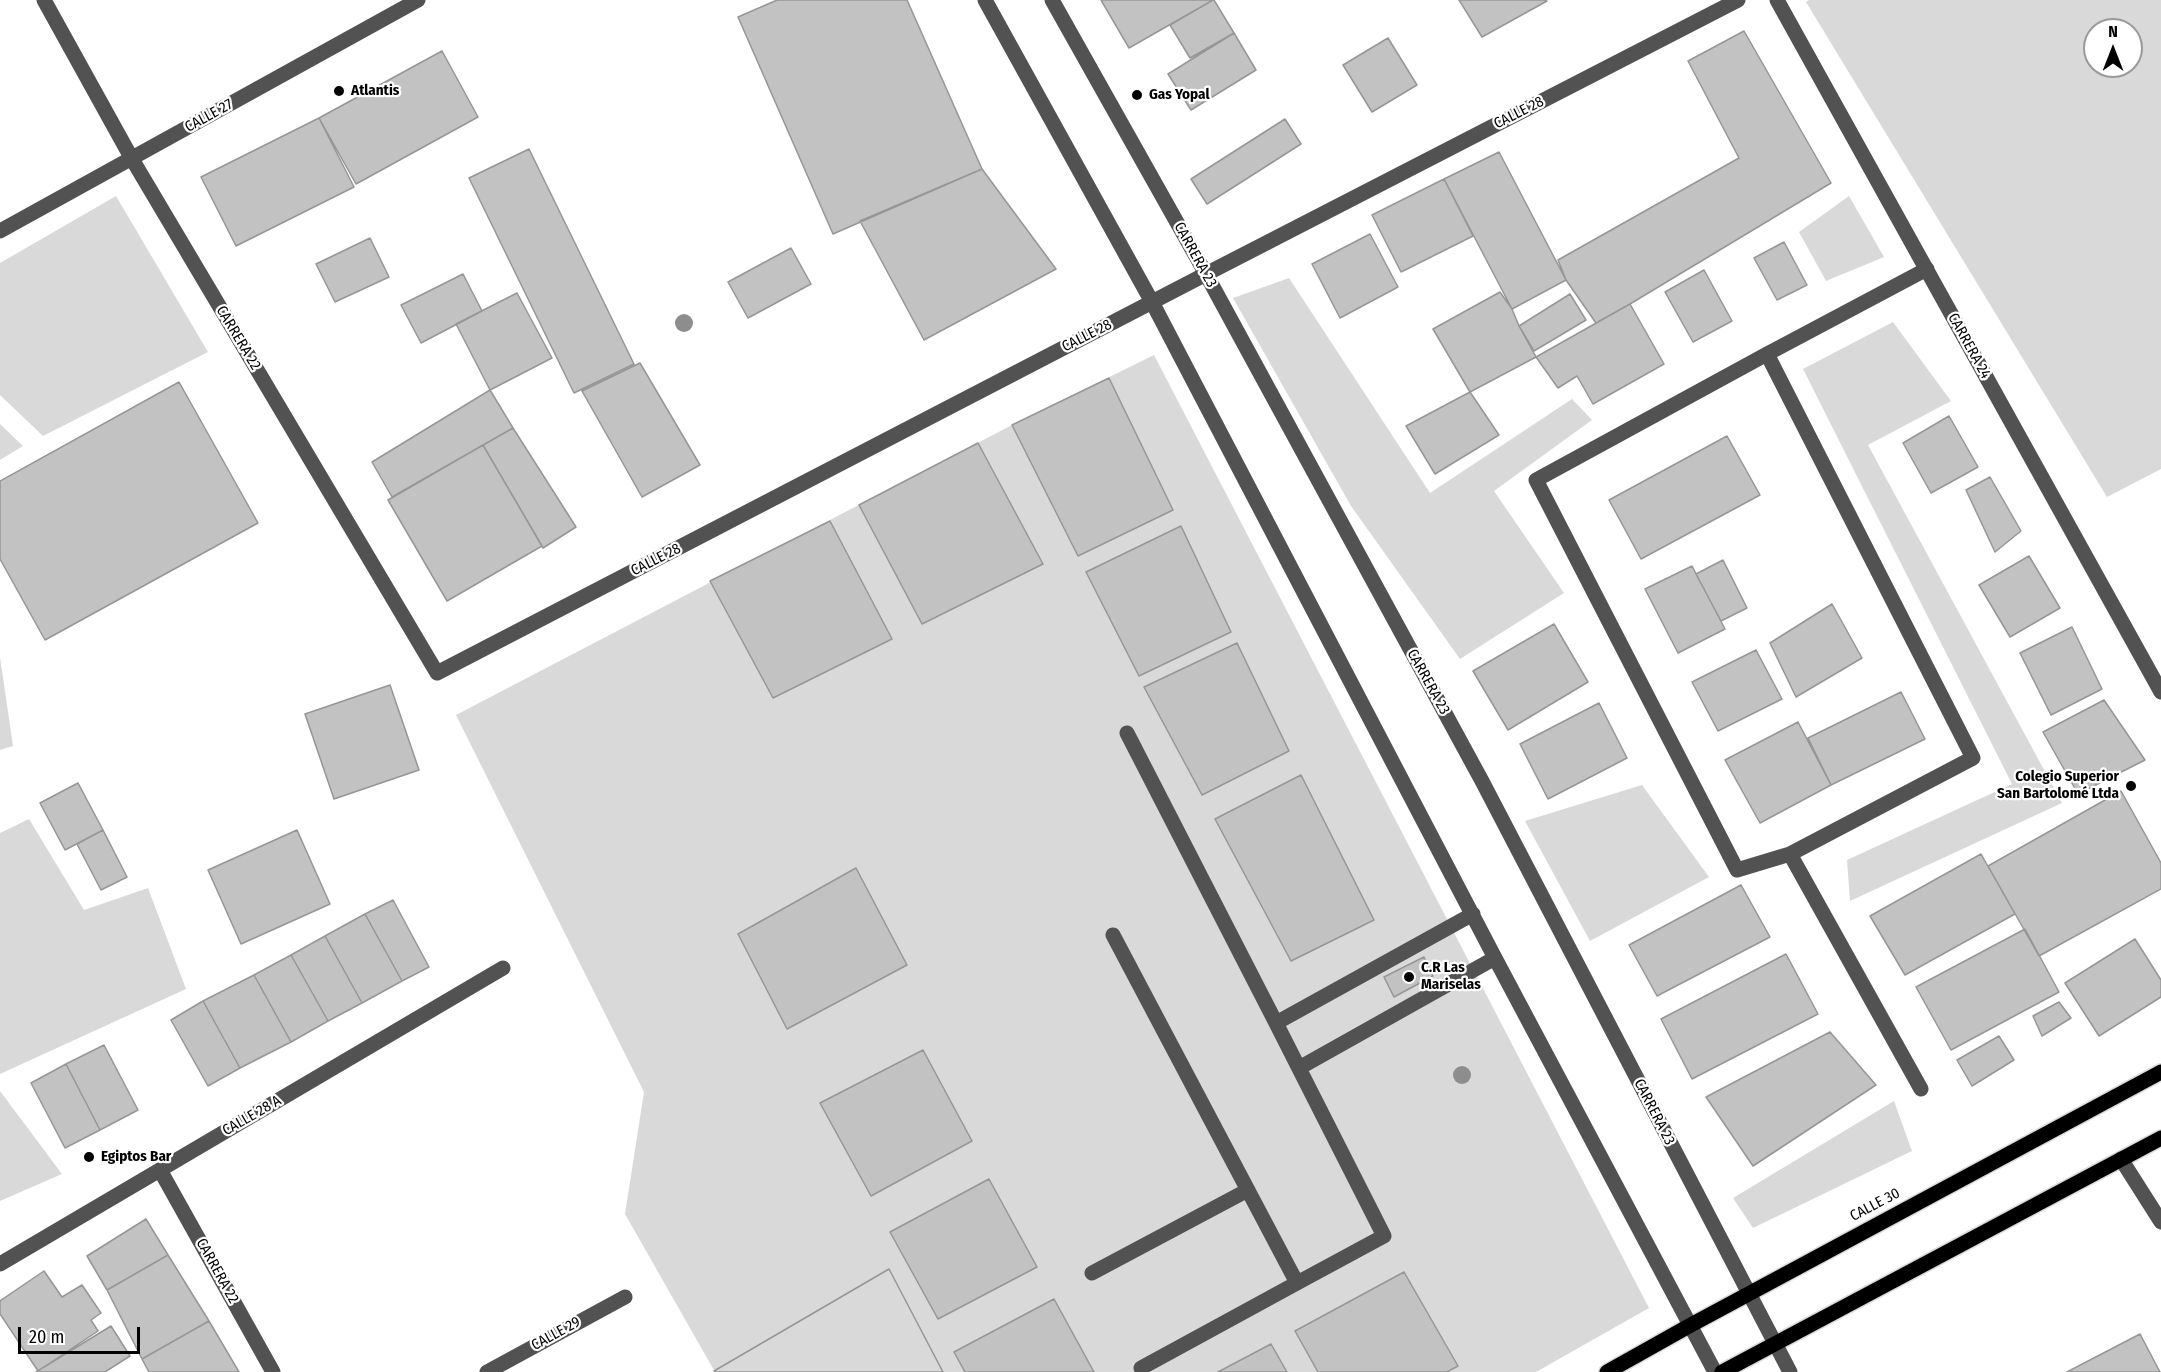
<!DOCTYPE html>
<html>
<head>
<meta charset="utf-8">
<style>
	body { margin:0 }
	#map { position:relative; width:2161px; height:1372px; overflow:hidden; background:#fff; font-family:"Fira Sans Condensed",sans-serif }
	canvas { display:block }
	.north { position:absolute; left:2083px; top:18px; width:60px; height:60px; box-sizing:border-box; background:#fff; border:2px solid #999; border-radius:50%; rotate:0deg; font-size:16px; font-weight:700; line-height:24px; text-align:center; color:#000 }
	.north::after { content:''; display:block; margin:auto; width:21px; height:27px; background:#000; clip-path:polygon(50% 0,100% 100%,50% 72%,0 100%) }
	.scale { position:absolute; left:18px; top:1327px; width:122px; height:27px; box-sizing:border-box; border:3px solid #000; border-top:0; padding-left:8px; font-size:18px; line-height:21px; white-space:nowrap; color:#000; -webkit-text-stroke:4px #fff; paint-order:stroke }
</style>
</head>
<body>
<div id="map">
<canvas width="2161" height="1372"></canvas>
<div class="north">N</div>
<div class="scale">20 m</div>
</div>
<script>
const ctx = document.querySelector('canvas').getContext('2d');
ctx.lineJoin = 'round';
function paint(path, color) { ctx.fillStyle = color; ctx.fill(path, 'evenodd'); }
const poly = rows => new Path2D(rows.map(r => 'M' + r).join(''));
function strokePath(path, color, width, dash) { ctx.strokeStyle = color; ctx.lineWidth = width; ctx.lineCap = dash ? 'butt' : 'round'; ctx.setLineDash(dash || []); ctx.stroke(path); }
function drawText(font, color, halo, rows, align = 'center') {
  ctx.font = font + ' "Fira Sans Condensed",sans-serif'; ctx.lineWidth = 4.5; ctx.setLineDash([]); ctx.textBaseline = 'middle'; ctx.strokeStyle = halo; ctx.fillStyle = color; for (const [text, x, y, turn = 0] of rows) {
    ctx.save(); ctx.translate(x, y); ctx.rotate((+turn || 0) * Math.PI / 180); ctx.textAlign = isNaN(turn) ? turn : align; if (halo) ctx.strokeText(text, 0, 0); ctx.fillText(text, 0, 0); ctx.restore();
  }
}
paint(poly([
	[1809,0,2161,0,2161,469,2107,497,1806,2],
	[2095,30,2131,30,2131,66,2095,66],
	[116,196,208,352,43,436,0,395,0,263],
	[1849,196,1884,257,1826,281,1799,232],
	[1289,278,1430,493,1572,399,1592,420,1494,491,1564,593,1460,659,1351,506,1233,298],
	[1893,322,1951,401,1868,445,2062,803,1850,901,1847,860,2012,784,1803,369],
	[1154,355,1649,1308,1536,1372,715,1372,625,1214,644,1092,456,715,1012,425],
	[0,424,23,446,0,460],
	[0,657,13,746,0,750],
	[1642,785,1709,877,1590,941,1525,821],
	[29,819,84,910,148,888,186,989,0,1074,0,833],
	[0,1091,62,1174,0,1201],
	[1894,1101,1912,1151,1753,1228,1733,1198]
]), '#d9d9d9');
const building = poly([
	[777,0,907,0,982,169,833,234,738,17,777,0],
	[1101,0,1213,0,1129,48,1101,0],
	[1213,0,1214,0,1234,33,1190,58,1170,25,1213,0],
	[1459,0,1546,0,1547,1,1482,37,1459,0],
	[1744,31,1831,183,1630,304,1596,323,1566,280,1558,260,1739,158,1688,61,1744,31],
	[1234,33,1256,70,1191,110,1168,74,1234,33],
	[1388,38,1417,85,1372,112,1343,65,1388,38],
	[442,51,478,117,356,184,319,118,442,51],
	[319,118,354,187,236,246,201,177,319,118],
	[1285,119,1301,144,1207,204,1191,179,1285,119],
	[529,149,634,364,574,393,469,178,529,149],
	[1499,152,1566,280,1512,309,1444,179,1499,152],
	[982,169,1056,269,924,340,860,221,982,169],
	[1444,179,1473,236,1401,272,1372,215,1444,179],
	[1370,234,1398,287,1340,318,1312,264,1370,234],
	[370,238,389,277,335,302,316,264,370,238],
	[1784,242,1807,285,1777,300,1754,258,1784,242],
	[791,248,811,284,748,318,728,282,791,248],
	[1704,270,1732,321,1693,342,1665,292,1704,270],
	[463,274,482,311,421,343,401,305,463,274],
	[1500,292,1512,309,1519,326,1536,357,1470,392,1433,329,1500,292],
	[517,293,552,358,490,390,456,324,517,293],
	[1570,294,1586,320,1534,351,1519,326,1570,294],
	[1630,304,1664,364,1593,404,1577,376,1558,388,1536,357,1630,304],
	[640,363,700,465,642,497,582,391,640,363],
	[1109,378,1173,510,1078,556,1012,425,1109,378],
	[179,382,258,523,45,640,0,559,0,481,179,382],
	[490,390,513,428,392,497,372,462,490,390],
	[1470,392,1499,435,1435,474,1406,426,1470,392],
	[1949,416,1978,467,1931,493,1903,443,1949,416],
	[513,428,576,527,543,548,483,445,513,428],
	[1727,436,1760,495,1641,559,1609,500,1727,436],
	[978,443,1043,564,922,624,859,505,978,443],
	[483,445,542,546,447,601,388,500,483,445],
	[1990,477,2021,531,1995,552,1966,490,1990,477],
	[830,521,892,639,773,698,710,581,830,521],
	[1181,526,1231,632,1139,676,1086,572,1181,526],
	[2029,556,2060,608,2010,637,1979,585,2029,556],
	[1723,560,1747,608,1721,621,1696,574,1723,560],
	[1692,566,1725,629,1678,653,1645,589,1692,566],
	[1832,604,1862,658,1796,697,1770,643,1832,604],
	[1554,624,1588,682,1508,730,1473,671,1554,624],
	[2072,627,2102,689,2051,715,2020,653,2072,627],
	[1237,643,1289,751,1202,795,1144,687,1237,643],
	[1756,650,1782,699,1718,731,1692,682,1756,650],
	[390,685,419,770,334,799,305,714,390,685],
	[1901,692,1925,739,1831,785,1808,738,1901,692],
	[2104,700,2145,760,2078,794,2043,732,2104,700],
	[1599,703,1627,758,1548,799,1520,744,1599,703],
	[1798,722,1831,785,1760,823,1725,760,1798,722],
	[1301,775,1374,920,1291,961,1215,819,1301,775],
	[78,783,103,830,65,850,40,803,78,783],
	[2121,791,2161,863,2161,889,2039,956,1988,866,2121,791],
	[103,830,127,877,101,890,77,844,103,830],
	[297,830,330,904,241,944,208,870,297,830],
	[1981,854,2015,914,1905,975,1870,916,1981,854],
	[856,868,907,965,787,1029,738,934,856,868],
	[1741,885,1770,937,1657,996,1629,945,1741,885],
	[393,900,429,967,402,981,365,914,393,900],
	[365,914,402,981,362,1003,325,936,365,914],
	[2025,929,2059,992,1951,1050,1916,987,2025,929],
	[325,936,362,1003,328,1021,291,955,325,936],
	[2135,939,2161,980,2161,997,2099,1036,2065,983,2135,939],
	[1786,954,1818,1014,1692,1079,1661,1019,1786,954],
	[291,955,328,1021,291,1042,254,975,291,955],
	[1424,957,1433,976,1394,997,1384,977,1424,957],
	[254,975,291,1042,240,1068,203,1001,254,975],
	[203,1001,240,1068,208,1086,171,1020,203,1001],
	[2059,1002,2071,1018,2042,1036,2033,1016,2059,1002],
	[1830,1032,1876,1085,1753,1166,1706,1097,1830,1032],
	[1999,1036,2014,1060,1972,1086,1957,1060,1999,1036],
	[104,1045,138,1110,100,1130,66,1064,104,1045],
	[923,1050,972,1141,871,1196,820,1103,923,1050],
	[66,1064,100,1130,65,1148,31,1083,66,1064],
	[989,1179,1037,1267,938,1319,890,1232,989,1179],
	[146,1219,168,1255,107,1290,87,1256,146,1219],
	[168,1255,209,1321,142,1359,107,1290,168,1255],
	[889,1269,943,1372,715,1372,714,1371,889,1269],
	[889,1269,943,1372,715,1372,714,1371,889,1269],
	[44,1271,62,1297,82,1285,101,1313,91,1320,98,1331,38,1371,0,1314,0,1301,44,1271],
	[1404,1272,1458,1366,1447,1372,1318,1372,1295,1331,1404,1272],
	[1054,1299,1094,1372,965,1372,954,1352,1054,1299],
	[209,1321,239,1372,149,1372,142,1359,209,1321],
	[111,1326,130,1356,105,1372,36,1372,111,1326],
	[2140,1334,2160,1372,2067,1372,2140,1334],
	[1271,1344,1287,1372,1218,1372,1271,1344]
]);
paint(building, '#c2c2c2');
strokePath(building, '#969696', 1.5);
const major = poly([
	[1607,1372,1689,1326,2161,1072],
	[1722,1372,2161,1138]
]);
strokePath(major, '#dbdbdb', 18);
strokePath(poly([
	[44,0,132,159,437,673,1206,274,1738,0],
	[985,0,1152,302,1495,958,1715,1372],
	[1052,0,1206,274,1482,781,1790,1372],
	[1777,0,2161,692],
	[0,231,418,0],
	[1767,354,1973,758,1790,854,1737,870,1536,480,1767,354],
	[1767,354,1927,269],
	[1127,733,1276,1023],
	[1790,854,1921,1089],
	[1113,935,1297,1283,1384,1236,1276,1023,1473,914],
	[1299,1068,1495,958],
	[2121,1159,2161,1222],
	[160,1170,273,1372],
	[0,1264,503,968],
	[1092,1273,1248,1190],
	[1141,1368,1297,1283],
	[487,1372,625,1297]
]), '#525252', 15);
strokePath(major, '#000', 15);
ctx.fillStyle = '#8d8d8d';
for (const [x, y] of [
	[684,323],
	[1462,1075]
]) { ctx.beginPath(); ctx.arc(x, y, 9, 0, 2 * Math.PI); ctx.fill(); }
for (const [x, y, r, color] of [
	[339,91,6,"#000"],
	[1137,95,6,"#000"],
	[2131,786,6,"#000"],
	[1409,977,6,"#000"],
	[89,1157,6,"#000"]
]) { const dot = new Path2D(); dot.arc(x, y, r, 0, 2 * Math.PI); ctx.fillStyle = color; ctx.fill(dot); strokePath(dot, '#fff', 2); }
drawText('bold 15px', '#000', '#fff', [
	["Atlantis",351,91],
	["Gas Yopal",1149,95],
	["Colegio Superior",2119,777,"right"],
	["San Bartolomé Ltda",2119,794,"right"],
	["C.R Las",1421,968],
	["Mariselas",1421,985],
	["Egiptos Bar",101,1157]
], 'left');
drawText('15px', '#000', '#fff', [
	["CALLE 28",1519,113,-27],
	["CALLE 27",209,116,-29],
	["CARRERA 23",1195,255,61],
	["CALLE 28",1087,336,-27],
	["CARRERA 22",238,338,59],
	["CARRERA 24",1969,346,61],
	["CALLE 28",656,560,-27],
	["CARRERA 23",1428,682,61],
	["CARRERA 23",1654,1112,63],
	["CALLE 28 A",252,1116,-30],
	["CALLE 30",1875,1205,-28],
	["CARRERA 22",217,1271,61],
	["CALLE 29",556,1334,-29]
]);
</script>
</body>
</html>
